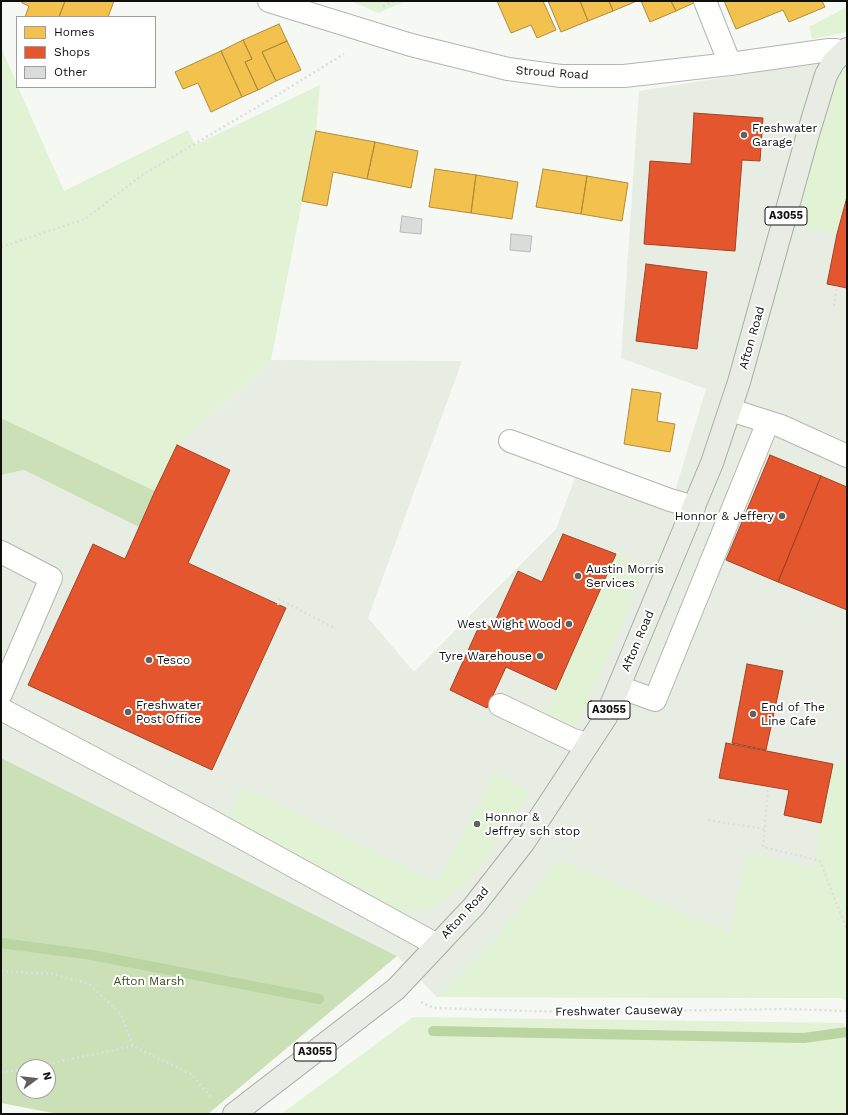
<!DOCTYPE html>
<html>
<head>
<meta charset="utf-8">
<style>
	body { margin:0 }
	#map { position:relative; width:848px; height:1115px; overflow:hidden; background:#f6f8f4; font-family:"Work Sans",sans-serif }
	canvas { display:block }
	.frame { position:absolute; inset:0; border:2px solid #0f100e; pointer-events:none }
	.legend { position:absolute; left:16px; top:16px; width:140px; height:72px; box-sizing:border-box; background:#fff; border:1px solid #9f9f9f; margin:0; padding:5px 7px; list-style:none; font-size:12px; color:#0f100e }
	.legend li { display:flex; align-items:center; gap:8px; height:20px }
	.legend b { width:20px; border:1px solid #9f9f9f }
	.north { position:absolute; left:16px; top:1059px; width:40px; height:40px; box-sizing:border-box; background:#fff; border:1px solid #9f9f9f; border-radius:50%; rotate:75deg; font-size:11px; font-weight:700; line-height:16px; text-align:center; color:#0f100e }
	.north::after { content:''; display:block; margin:auto; width:14px; height:18px; background:#60615e; clip-path:polygon(50% 0,100% 100%,50% 72%,0 100%) }
</style>
</head>
<body>
<div id="map">
<canvas width="848" height="1115"></canvas>
<div class="frame"></div>
<ul class="legend">
<li><b style="height:11px;background:#f2c14e"></b>Homes</li>
<li><b style="height:11px;background:#e4572e"></b>Shops</li>
<li><b style="height:11px;background:#dadbdb"></b>Other</li>
</ul>
<div class="north">N</div>
</div>
<script>
const ctx = document.querySelector('canvas').getContext('2d');
ctx.lineJoin = 'round';
function paint(path, color) { ctx.fillStyle = color; ctx.fill(path, 'evenodd'); }
const poly = rows => new Path2D(rows.map(r => 'M' + r).join(''));
function strokePath(path, color, width, dash) { ctx.strokeStyle = color; ctx.lineWidth = width; ctx.lineCap = dash ? 'butt' : 'round'; ctx.setLineDash(dash || []); ctx.stroke(path); }
function drawText(font, color, halo, rows, align = 'center') {
  ctx.font = font + ' "Work Sans",sans-serif'; ctx.lineWidth = 4; ctx.setLineDash([]); ctx.textBaseline = 'middle'; ctx.strokeStyle = halo; ctx.fillStyle = color; for (const [text, x, y, turn = 0] of rows) {
    ctx.save(); ctx.translate(x, y); ctx.rotate((+turn || 0) * Math.PI / 180); ctx.textAlign = isNaN(turn) ? turn : align; if (halo) ctx.strokeText(text, 0, 0); ctx.fillText(text, 0, 0); ctx.restore();
  }
}
paint(poly([
	[847,58,847,933,840,998,437,997,397,956,1,760,1,475,24,470,139,527,155,491,177,445,271,360,462,361,368,618,414,672,556,529,576,475,675,491,706,389,621,358,639,91]
]), '#e7ede3');
paint(poly([
	[351,1,406,1,378,13],
	[847,7,847,32,812,39,809,26,813,25],
	[1,47,17,84,17,87,18,87,64,191,188,130,195,145,320,85,316,131,271,360,177,445,155,491,1,418],
	[847,58,847,197,837,234,790,223,833,74],
	[616,554,644,565,627,611,586,706,572,732,545,719,556,690],
	[833,764,847,766,847,1001,840,998,437,997,502,931,558,859,730,933,746,853,815,868,821,823],
	[495,773,530,791,504,832,469,880,430,909,403,912,230,819,241,786,437,882],
	[413,1017,844,1023,847,1038,847,1114,281,1114]
]), '#e2f2d4');
paint(poly([
	[1,418,155,491,139,527,24,470,1,475],
	[1,758,397,956,208,1114,58,1114,1,1103],
	[24,1067,48,1067,48,1091,24,1091]
]), '#cbe0b6');
const homes = poly([
	[22,1,65,1,59,17,25,17,29,6,22,3,22,1],
	[65,1,114,1,108,17,59,17,65,1],
	[497,1,543,1,556,30,537,38,531,25,511,33,497,1],
	[548,1,580,1,588,21,561,32,548,1],
	[580,1,609,1,613,11,588,21,580,1],
	[609,1,637,1,613,11,609,1],
	[641,1,671,1,676,11,650,22,641,1],
	[671,1,698,1,676,11,671,1],
	[724,1,822,1,825,7,789,22,783,10,736,29,724,1],
	[279,24,287,41,262,52,276,81,258,90,245,62,252,59,243,40,279,24],
	[243,40,252,59,245,62,258,90,242,97,221,51,243,40],
	[287,41,301,70,276,81,262,52,287,41],
	[221,51,242,97,211,112,198,83,183,89,175,72,221,51],
	[316,131,375,142,367,179,333,172,327,206,302,201,316,131],
	[375,142,418,151,411,188,367,179,375,142],
	[435,169,476,175,471,213,429,207,435,169],
	[543,169,587,176,581,214,536,207,543,169],
	[476,175,518,182,512,219,471,213,476,175],
	[587,176,628,183,622,221,581,214,587,176],
	[632,389,661,393,657,421,675,424,670,452,624,444,632,389]
]);
paint(homes, '#f2c14e');
strokePath(homes, '#ae8c3b', 1);
const shops = poly([
	[694,113,763,118,760,161,742,160,735,251,644,244,650,161,691,164,694,113],
	[847,197,847,288,827,284,837,234,847,197],
	[646,264,707,272,697,349,636,341,646,264],
	[177,445,230,470,188,563,286,608,212,770,28,685,93,544,125,559,155,491,177,445],
	[770,455,821,476,778,582,726,560,770,455],
	[821,476,847,487,847,610,778,582,821,476],
	[563,534,616,554,556,690,506,667,487,708,450,690,481,622,492,628,518,571,542,582,563,534],
	[747,664,783,671,766,750,732,743,747,664],
	[726,743,833,764,821,823,784,815,789,790,719,778,726,743]
]);
paint(shops, '#e4572e');
strokePath(shops, '#a44224', 1);
strokePath(poly([
	[1,943,92,955,319,999],
	[433,1031,804,1038,847,1032]
]), '#bad5a1', 10);
const building = poly([
	[402,216,422,219,421,234,400,232,402,216],
	[511,234,532,236,530,252,510,250,511,234]
]);
paint(building, '#dadbdb');
strokePath(building, '#b9bab9', 1);
const minor = poly([
	[269,1,411,45,508,69,561,76,624,76,730,64,829,50,836,50,841,54],
	[705,1,730,64],
	[768,422,781,426,847,456],
	[510,441,670,500,694,507],
	[1,552,51,578,1,694],
	[619,687,655,700,768,422,731,410],
	[500,705,573,740,588,744],
	[1,709,204,817,437,945]
]);
const major = poly([
	[234,1114,396,989,474,906,524,842,606,717,712,463,739,382,808,134,826,75,834,61,847,49]
]);
strokePath(minor, '#b3b5b2', 24);
strokePath(major, '#a7ada2', 24);
strokePath(poly([
	[383,6,395,1],
	[774,127,779,128],
	[1,247,85,219,142,175,274,97,344,54],
	[834,306,837,286],
	[278,605,279,599,336,629],
	[768,790,763,847,820,861,847,930],
	[708,820,765,829],
	[1,971,53,974,89,984,121,1014,133,1046,191,1074,212,1098],
	[421,1002,433,1008,564,1012,790,1009,847,1011],
	[33,1067,133,1046],
	[1,1072,12,1071,24,1069]
]), '#dddedd', 2.5, [2, 3]);
strokePath(minor, '#fefefd', 22);
strokePath(major, '#e8ece5', 22);
for (const [x, y, r, color] of [
	[744,135,4,"#60615e"],
	[782,516,4,"#60615e"],
	[578,576,4,"#60615e"],
	[569,624,4,"#60615e"],
	[540,656,4,"#60615e"],
	[149,660,4,"#60615e"],
	[128,712,4,"#60615e"],
	[753,714,4,"#60615e"],
	[477,824,4,"#60615e"]
]) { const dot = new Path2D(); dot.arc(x, y, r, 0, 2 * Math.PI); ctx.fillStyle = color; ctx.fill(dot); strokePath(dot, '#fff', 1.5); }
for (const [x, y, w] of [
	[786,216,42],
	[609,710,42],
	[315,1052,42]
]) { const box = new Path2D(); box.roundRect(x - w / 2, y - 9, w, 18, 3); ctx.fillStyle = '#fff'; ctx.fill(box); strokePath(box, '#0f100e', 1); }
drawText('bold 11px', '#0f100e', null, [
	["A3055",786,216],
	["A3055",609,710],
	["A3055",315,1052]
]);
drawText('12px', '#0f100e', '#fff', [
	["Stroud Road",552,73,4],
	["Afton Road",752,338,-74],
	["Afton Road",638,641,-67],
	["Afton Road",465,913,-48],
	["Freshwater Causeway",619,1011,-1]
]);
drawText('12px', '#0f100e', '#fff', [
	["Freshwater",752,128],
	["Garage",752,142],
	["Honnor & Jeffery",774,516,"right"],
	["Austin Morris",586,569],
	["Services",586,583],
	["West Wight Wood",561,624,"right"],
	["Tyre Warehouse",532,656,"right"],
	["Tesco",157,660],
	["Freshwater",136,705],
	["Post Office",136,719],
	["End of The",761,707],
	["Line Cafe",761,721],
	["Honnor &",485,817],
	["Jeffrey sch stop",485,831]
], 'left');
drawText('12px', '#364d1a', '#fff', [
	["Afton Marsh",149,981]
]);
</script>
</body>
</html>
